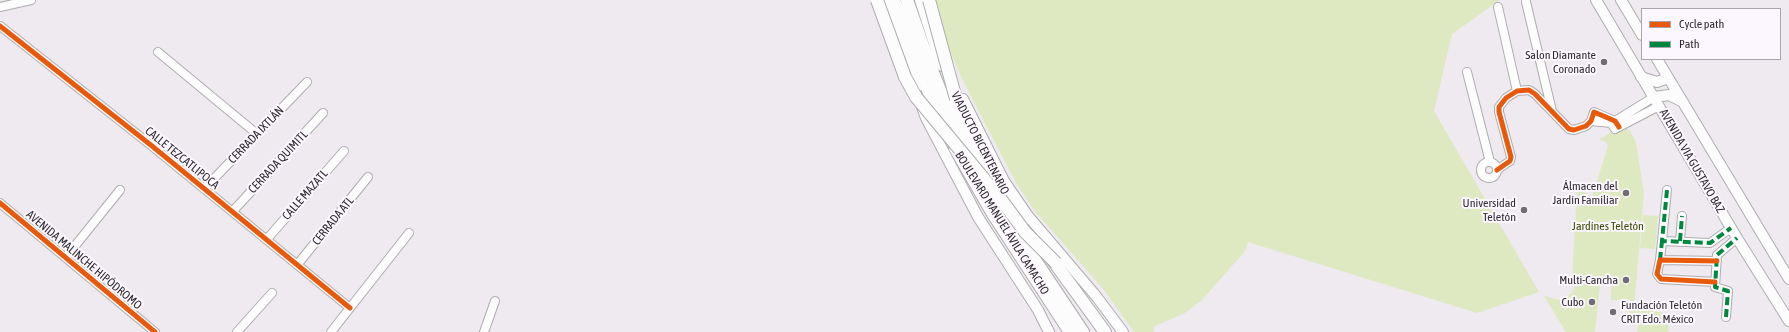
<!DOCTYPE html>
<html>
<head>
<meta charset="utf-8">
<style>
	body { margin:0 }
	#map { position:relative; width:1789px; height:332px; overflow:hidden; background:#eeeaf0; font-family:"Asap Condensed",sans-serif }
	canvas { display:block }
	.legend { position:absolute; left:1641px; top:8px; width:140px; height:52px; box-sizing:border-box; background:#fcf6fe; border:1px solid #aaa5ac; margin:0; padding:5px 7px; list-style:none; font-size:12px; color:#2e2c30 }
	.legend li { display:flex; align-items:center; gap:8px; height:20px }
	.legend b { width:20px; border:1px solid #aaa5ac }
</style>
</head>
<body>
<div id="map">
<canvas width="1789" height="332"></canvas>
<ul class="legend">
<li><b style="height:5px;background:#e8590c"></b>Cycle path</li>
<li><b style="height:5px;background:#00873e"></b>Path</li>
</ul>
</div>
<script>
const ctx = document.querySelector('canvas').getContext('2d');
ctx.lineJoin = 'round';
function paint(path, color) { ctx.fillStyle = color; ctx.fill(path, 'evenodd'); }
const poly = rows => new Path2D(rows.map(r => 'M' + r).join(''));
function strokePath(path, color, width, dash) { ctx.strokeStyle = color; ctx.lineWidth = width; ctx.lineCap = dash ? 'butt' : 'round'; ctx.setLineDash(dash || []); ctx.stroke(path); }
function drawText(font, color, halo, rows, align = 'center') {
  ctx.font = font + ' "Asap Condensed",sans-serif'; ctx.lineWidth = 4; ctx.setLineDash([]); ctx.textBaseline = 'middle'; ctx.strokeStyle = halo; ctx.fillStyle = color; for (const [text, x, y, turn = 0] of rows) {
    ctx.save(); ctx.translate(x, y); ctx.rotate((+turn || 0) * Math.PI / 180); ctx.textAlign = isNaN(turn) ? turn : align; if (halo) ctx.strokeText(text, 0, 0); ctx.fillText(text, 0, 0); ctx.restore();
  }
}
paint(poly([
	[935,0,1500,0,1452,34,1434,111,1539,292,1477,313,1248,242,1246,250,1202,300,1185,313,1153,327,1154,332,1134,332,1104,290,1034,210,1016,183,962,79,947,44],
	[1624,128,1630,131,1636,142,1644,194,1634,308,1670,314,1668,332,1637,332,1640,318,1629,317,1630,300,1611,300,1611,284,1600,284,1595,332,1566,332,1544,296,1560,300,1568,296,1573,291,1575,285,1572,280,1577,188,1592,197,1608,146,1605,141,1599,140,1611,132],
	[1643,215,1658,216,1655,249,1640,248]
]), '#dee9c1');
const minor = poly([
	[1526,2,1552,111],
	[0,7,31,0],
	[1498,7,1517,91],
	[0,26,152,146,350,308],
	[158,52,257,134],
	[1467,72,1490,162],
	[1591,121,1611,123,1615,129,1659,106],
	[1612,123,1654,97],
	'1481 170a8 8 0 1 1 16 0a8 8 0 1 1-16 0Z',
	[1497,170,1510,161,1511,157,1499,112,1499,107,1506,98,1517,91,1529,90,1535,94,1569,129,1574,130,1586,126,1591,121,1594,112,1615,121,1619,127],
	[204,189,307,82],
	[1667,190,1662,241,1710,243,1731,228],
	[0,203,155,332],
	[233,211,323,113],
	[267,239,344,151],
	[1680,241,1682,216],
	[66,257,120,190],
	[1660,260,1662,241],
	[297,265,368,177],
	[1715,282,1661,279,1657,274,1660,260,1717,261],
	[1726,317,1728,291,1715,287,1717,255,1737,238],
	[237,332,272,293],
	[331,332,409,233],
	[484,332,495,301]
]);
const major = poly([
	[884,0,916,89],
	[1596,0,1737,238,1789,321],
	[1621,0,1642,35],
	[1657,59,1789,279],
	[1641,77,1657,82,1668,78],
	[1654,97,1669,95,1683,102],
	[963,99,1004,181,1028,216,1096,296,1123,332],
	[922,107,926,118,978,217,1038,310,1049,332]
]);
const highway = poly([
	[894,0,936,112,944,127],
	[907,0,929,63,947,107,977,166],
	[921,0,942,65],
	[952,90,990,168,1023,221],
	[955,148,993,214,1070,332],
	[995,200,1083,332],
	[1049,255,1105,332]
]);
strokePath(minor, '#afacb0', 10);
strokePath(major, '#afacb0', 12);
strokePath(highway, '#afacb0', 14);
strokePath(minor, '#fcfcfd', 8);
strokePath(major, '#fcfcfd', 10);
strokePath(highway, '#fcfcfd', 12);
const highwayBridge = poly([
	[877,0,905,77,916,97,1000,198,1025,232,1056,263],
	[929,0,956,99]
]);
strokePath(highwayBridge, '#afacb0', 14, []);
strokePath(highwayBridge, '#fcfcfd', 12);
strokePath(poly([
	[1667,190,1662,241,1710,243,1731,228],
	[1680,241,1682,216],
	[1660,260,1662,241],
	[1726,317,1728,291,1715,287,1717,255,1737,238]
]), '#00873e', 4, [8, 4]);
strokePath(poly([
	[0,26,152,146,350,308],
	[1497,170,1510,161,1511,157,1499,112,1499,107,1506,98,1517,91,1529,90,1535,94,1569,129,1574,130,1586,126,1591,121,1594,112,1615,121,1619,127],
	[0,203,155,332],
	[1715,282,1661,279,1657,274,1660,260,1717,261]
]), '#e8590c', 5);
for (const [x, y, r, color] of [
	[1604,62,4,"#716e73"],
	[1626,193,4,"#716e73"],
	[1524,210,4,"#716e73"],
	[1626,280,4,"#716e73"],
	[1592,302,4,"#716e73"],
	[1613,312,4,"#716e73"]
]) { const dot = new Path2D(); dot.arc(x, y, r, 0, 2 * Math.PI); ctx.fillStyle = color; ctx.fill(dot); strokePath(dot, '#fcf6fe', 1.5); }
drawText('12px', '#2e2c30', '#fcf6fe', [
	["Salon Diamante",1596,55],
	["Coronado",1596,69],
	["Álmacen del",1618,186],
	["Jardín Familiar",1618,200],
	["Universidad",1516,203],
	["Teletón",1516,217],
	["Multi-Cancha",1618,280],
	["Cubo",1584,302],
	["Fundación Teletón",1621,305,"left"],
	["CRIT Edo. México",1621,319,"left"]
], 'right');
drawText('12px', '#2e2c30', '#fcf6fe', [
	["CERRADA IXTLÁN",256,135,-46],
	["VIADUCTO BICENTENARIO",980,143,63],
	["CALLE TEZCATLIPOCA",182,158,39],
	["AVENIDA VIA GUSTAVO BAZ",1692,161,60],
	["CERRADA QUIMITL",278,162,-47],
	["CALLE MAZATL",305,195,-49],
	["CERRADA ATL",333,221,-51],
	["BOULEVARD MANUEL ÁVILA CAMACHO",1002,223,58],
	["AVENIDA MALINCHE HIPÓDROMO",84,260,40]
]);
drawText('12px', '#3a4a00', '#fcf6fe', [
	["Jardínes Teletón",1608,226]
]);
</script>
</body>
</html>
